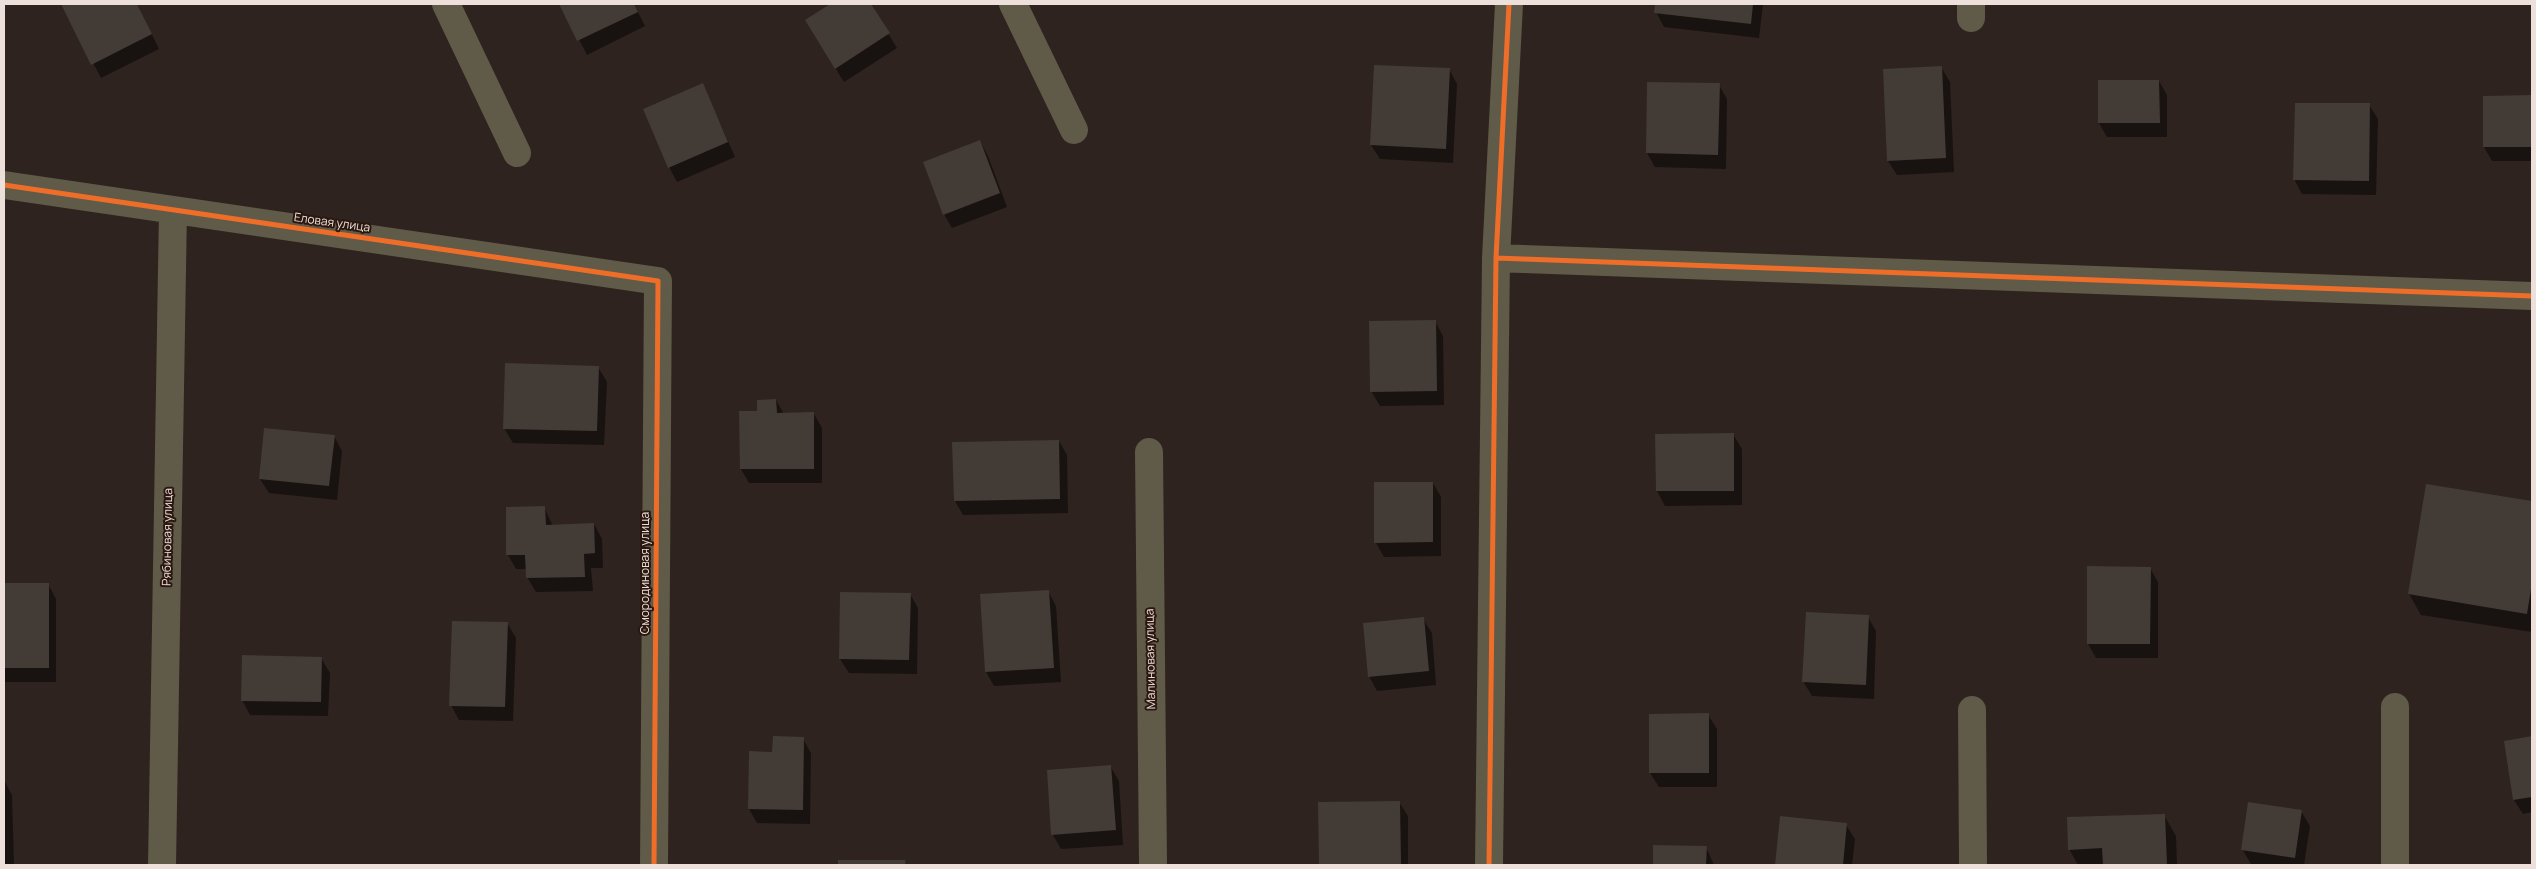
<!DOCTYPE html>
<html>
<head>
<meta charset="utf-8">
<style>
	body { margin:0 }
	#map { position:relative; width:2536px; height:869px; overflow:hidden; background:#2e231e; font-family:Manrope,sans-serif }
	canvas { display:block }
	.frame { position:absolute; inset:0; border:5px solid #eddfda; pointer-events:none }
</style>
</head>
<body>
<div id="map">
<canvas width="2536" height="869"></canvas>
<div class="frame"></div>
</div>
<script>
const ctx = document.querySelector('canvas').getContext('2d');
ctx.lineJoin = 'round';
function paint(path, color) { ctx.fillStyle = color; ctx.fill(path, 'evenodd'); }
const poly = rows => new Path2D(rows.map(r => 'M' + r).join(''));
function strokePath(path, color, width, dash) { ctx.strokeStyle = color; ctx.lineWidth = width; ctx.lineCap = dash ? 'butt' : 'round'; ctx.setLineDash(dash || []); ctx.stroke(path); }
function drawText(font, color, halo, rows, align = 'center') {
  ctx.font = font + ' Manrope,sans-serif'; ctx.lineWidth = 4; ctx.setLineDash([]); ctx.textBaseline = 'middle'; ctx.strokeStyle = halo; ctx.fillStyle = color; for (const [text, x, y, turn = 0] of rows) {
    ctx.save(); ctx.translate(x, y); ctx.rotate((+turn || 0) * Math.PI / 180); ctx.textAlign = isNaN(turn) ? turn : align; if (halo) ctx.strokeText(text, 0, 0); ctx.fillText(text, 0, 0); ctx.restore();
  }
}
paint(poly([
	[62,4,137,4,159,49,101,78],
	[561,4,634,4,645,26,587,55],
	[833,4,870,4,897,48,844,82,806,21],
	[1657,4,1763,4,1759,38,1664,27,1656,12],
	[1941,67,1950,82,1954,172,1897,175,1888,161],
	[1449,69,1457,84,1453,163,1380,159,1371,145],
	[2159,81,2167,95,2167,137,2107,137,2099,123,2099,82],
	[703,85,735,157,677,182,669,167],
	[1719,85,1727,99,1726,169,1655,167,1647,153],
	[2484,97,2532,97,2532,161,2492,161,2484,147],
	[2369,105,2378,119,2376,195,2302,194,2294,179],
	[980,141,988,156,1007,207,952,228,944,214],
	[1435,321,1443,336,1444,405,1380,406,1371,391],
	[598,367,607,382,604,445,513,443,504,428],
	[776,400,784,414,814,414,822,428,822,483,749,483,741,469,758,412],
	[1733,434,1742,449,1742,505,1665,506,1657,491,1657,435],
	[334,436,342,451,337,500,269,493,260,479],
	[1059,441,1067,455,1068,513,963,515,955,501],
	[1433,483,1441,497,1441,556,1384,557,1376,543],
	[2427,485,2532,503,2532,632,2421,615,2409,594],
	[544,507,553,526,594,524,602,539,603,568,591,568,593,591,536,592,527,577,527,569,516,569,508,555,507,508],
	[2150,568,2158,582,2158,658,2096,658,2088,644],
	[4,584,48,584,56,599,56,682,4,682],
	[1048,591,1056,606,1061,682,994,686,986,672],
	[910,594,918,608,917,674,849,673,840,659],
	[1868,617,1876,631,1874,699,1812,696,1803,681],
	[1423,619,1432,633,1436,685,1377,691,1369,676],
	[507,623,516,638,513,721,459,720,451,705],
	[321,658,330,673,328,716,250,715,242,700],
	[1708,715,1717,729,1717,787,1659,787,1650,773],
	[2532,738,2532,812,2523,814,2514,800,2505,742],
	[803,739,811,753,810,824,757,823,749,809,773,753],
	[1110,766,1119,781,1123,845,1061,849,1053,835,1048,771],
	[4,780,12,795,14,865,4,865],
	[1399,802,1408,816,1408,865,1320,865,1320,803],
	[2301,811,2310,826,2304,865,2251,864,2242,849],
	[2164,815,2176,836,2177,865,2078,865,2069,849],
	[1781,818,1846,825,1855,839,1852,865,1776,865],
	[1654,847,1706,847,1714,865,1654,865],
	[839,861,905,861,907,865,839,865]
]), '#0007');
paint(poly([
	[61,4,137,4,152,34,91,65],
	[559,4,634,4,638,12,577,41],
	[830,4,871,4,890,33,835,69,805,20],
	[1655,4,1753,4,1751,24,1654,13],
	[1374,65,1450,68,1446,149,1370,145],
	[1942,66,1946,158,1887,161,1883,69],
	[2098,80,2159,80,2160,123,2098,123],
	[1647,82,1720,83,1718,155,1646,153],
	[703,83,728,142,668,168,643,109],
	[2532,95,2532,147,2483,147,2483,96],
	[2295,103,2370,103,2369,181,2293,180],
	[980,140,1000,193,943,215,923,162],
	[1436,320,1437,391,1370,392,1369,321],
	[505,363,599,366,597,431,503,429],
	[776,399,777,413,814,412,814,469,740,469,739,411,757,411,757,400],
	[264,428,335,435,329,486,259,479],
	[1734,433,1734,491,1656,491,1655,434],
	[1059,440,1060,499,954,501,952,442],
	[1374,482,1433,482,1433,542,1374,543],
	[2426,484,2532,501,2532,583,2527,614,2408,594],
	[545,506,546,525,594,523,595,553,584,554,585,577,526,578,525,555,506,555,506,507],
	[2087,566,2151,567,2150,644,2087,644],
	[4,583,49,583,49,668,4,668],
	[1049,590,1054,668,985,672,980,594],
	[840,592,911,593,909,660,839,659],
	[1806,612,1869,615,1866,685,1802,682],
	[1424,617,1429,671,1368,677,1363,623],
	[452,621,508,622,505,707,449,706],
	[242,655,322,657,321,702,241,701],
	[1709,713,1709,773,1649,773,1649,714],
	[773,736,804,737,803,810,748,809,749,751,772,752],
	[2532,736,2532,797,2513,800,2504,741],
	[1111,765,1116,830,1051,835,1047,770],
	[1400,801,1401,865,1319,865,1318,802],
	[2248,802,2302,810,2295,858,2241,850],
	[2165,814,2167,865,2103,865,2102,848,2068,850,2067,817],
	[1780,816,1847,823,1843,865,1775,865],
	[1653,845,1707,846,1706,865,1653,865],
	[838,860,905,860,906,865,838,865]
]), '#433b36');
strokePath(poly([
	[446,4,517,153],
	[1013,4,1074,130],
	[1971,18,1971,4],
	[4,185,658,281,654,865],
	[1496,258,2532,296],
	[1149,452,1153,865],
	[2395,707,2395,865],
	[1972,710,1973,865],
	[162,865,173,210],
	[1489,865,1496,258,1509,4]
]), '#605a48', 28);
strokePath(poly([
	[4,185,658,281,654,865],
	[1496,258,2532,296],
	[1489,865,1496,258,1509,4]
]), '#ee6e29', 5);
drawText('12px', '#eddfda', '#2a170f', [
	["Еловая улица",332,223,8],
	["Рябиновая улица",168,537,-89],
	["Смородиновая улица",646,573,-90],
	["Малиновая улица",1151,659,-91]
]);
</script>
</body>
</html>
